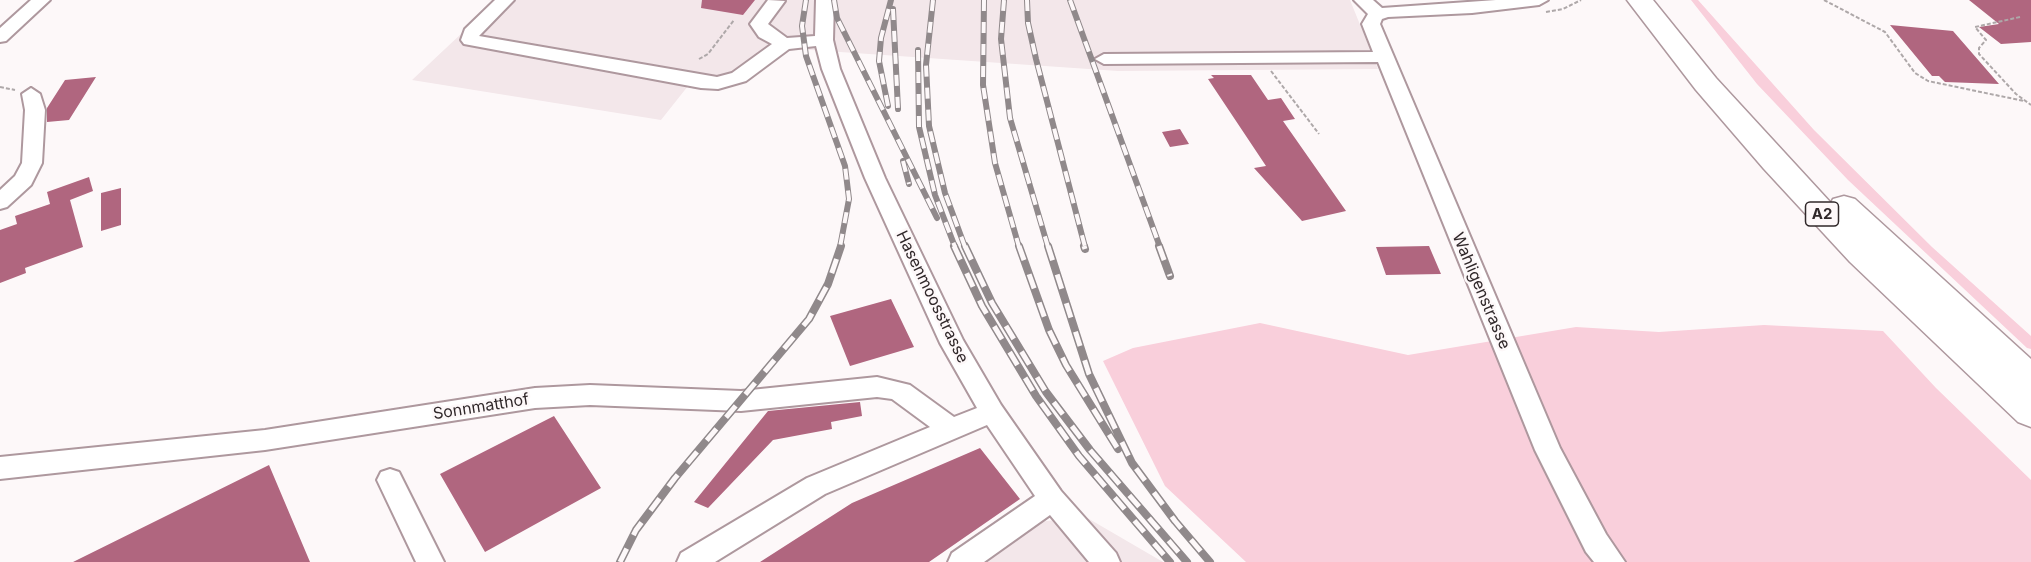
<!DOCTYPE html>
<html>
<head>
<meta charset="utf-8">
<style>
	body { margin:0 }
	canvas { display:block; background:#fdf8f9 }
</style>
</head>
<body>
<canvas width="2031" height="562"></canvas>
<script>
const ctx = document.querySelector('canvas').getContext('2d');
ctx.lineJoin = 'round';
function paint(path, color) { ctx.fillStyle = color; ctx.fill(path, 'evenodd'); }
const poly = rows => new Path2D(rows.map(r => 'M' + r).join(''));
function strokePath(path, color, width, dash) { ctx.strokeStyle = color; ctx.lineWidth = width; ctx.lineCap = dash ? 'butt' : 'round'; ctx.setLineDash(dash || []); ctx.stroke(path); }
function drawText(font, color, halo, rows, align = 'center') {
  ctx.font = font + ' Inter,sans-serif'; ctx.lineWidth = 5; ctx.setLineDash([]); ctx.textBaseline = 'middle'; ctx.strokeStyle = halo; ctx.fillStyle = color; for (const [text, x, y, turn = 0] of rows) {
    ctx.save(); ctx.translate(x, y); ctx.rotate((+turn || 0) * Math.PI / 180); ctx.textAlign = isNaN(turn) ? turn : align; if (halo) ctx.strokeText(text, 0, 0); ctx.fillText(text, 0, 0); ctx.restore();
  }
}
paint(poly([
	[488,0,1350,0,1378,69,1118,71,796,49,781,51,754,75,739,84,717,89,688,86,661,120,412,80,496,1],
	[1084,516,1163,562,972,562,1040,522]
]), '#f3e7ea');
paint(poly([
	[1691,0,1698,0,1814,130,1932,247,2031,336,2031,349,2027,348,1848,180,1757,84],
	[1260,323,1408,355,1576,327,1659,332,1764,325,1883,331,1936,388,2031,480,2031,562,1246,562,1165,486,1103,361,1133,348]
]), '#f9cfdb');
paint(poly([
	[702,0,755,0,743,15,701,8],
	[1969,0,2031,0,2031,42,2001,44,1979,27,1999,24],
	[1890,25,1953,31,1999,84,1945,82,1939,76,1932,76],
	[1211,75,1251,75,1268,100,1281,98,1295,119,1283,121,1346,211,1302,221,1254,168,1266,166,1208,79,1214,78],
	[96,77,69,120,47,122,47,108,65,80],
	[1180,129,1189,144,1170,147,1162,132],
	[89,177,93,191,70,200,83,247,25,268,26,273,0,283,0,230,17,224,15,216,50,204,47,192],
	[121,188,121,225,101,231,101,193],
	[1429,246,1441,274,1386,275,1376,247],
	[891,299,914,347,850,366,830,316],
	[860,402,862,416,831,422,832,429,773,440,708,508,694,502,768,411],
	[554,416,601,488,485,552,440,474],
	[980,448,1020,499,929,562,760,562,852,503],
	[269,465,310,562,73,562]
]), '#b0667f');
const minor = poly([
	[31,0,50,0,6,41,0,42,0,28,31,0],
	[495,0,514,0,479,36,717,77,732,73,772,44,759,37,750,24,768,0,785,1,768,24,787,38,815,36,816,0,834,0,833,40,840,69,885,178,963,340,1001,405,1061,491,1116,553,1120,562,1089,562,1050,515,984,562,948,562,952,553,1035,496,987,425,825,494,715,562,677,562,681,553,807,478,930,427,892,399,877,397,741,411,590,405,535,408,265,450,0,479,0,457,265,430,535,388,590,385,741,391,877,377,910,385,954,417,977,408,940,343,865,178,822,69,816,46,789,49,746,81,718,89,701,88,464,44,461,40,465,29,495,0],
	[1354,0,1373,0,1382,8,1496,0,1548,0,1539,5,1472,13,1388,17,1382,19,1380,24,1560,448,1606,534,1625,562,1594,562,1586,552,1535,450,1378,62,1104,64,1095,59,1104,54,1373,52,1362,24,1368,14,1354,0],
	[31,88,40,94,45,110,42,163,31,185,7,207,0,209,0,190,15,176,22,163,25,110,22,94,31,88],
	[390,469,399,472,444,562,416,562,377,480,381,472,390,469]
]);
const highway = poly([
	[1627,0,1653,0,1716,78,1831,203,1833,199,1844,196,1855,199,2031,359,2031,427,2018,422,1850,262,1764,169,1696,90,1627,0]
]);
strokePath(minor, '#ae989e', 4);
strokePath(highway, '#ae989e', 3);
strokePath(poly([
	[1824,0,1885,32,1915,73,1928,81,2024,101],
	[1546,12,1563,9,1581,0],
	[2020,17,1975,27,1986,40,1979,48,1979,54,2016,94,2031,105],
	[699,59,708,54,734,20],
	[1271,71,1319,134],
	[0,87,15,90]
]), '#aea8a9', 2, [4, 2]);
paint(minor, '#fff');
paint(highway, '#fff');
const railFar1 = poly([
	[806,0,802,26,806,56,845,166,849,199,840,247],
	[834,0,837,18,937,218],
	[933,0,926,65,929,126,945,193,965,247],
	[984,0,983,85,995,163,1019,247],
	[1004,0,1001,39,1010,118,1048,247],
	[1027,0,1028,23,1036,59,1085,247],
	[1070,0,1160,247],
	[893,9,898,109],
	[918,50,919,127,935,195,955,247],
	[888,106,879,61,881,38,891,0],
	[903,161,909,184]
]);
const rail = poly([
	[954,246,982,306,1036,396,1079,456,1170,562],
	[965,246,992,303,1046,392,1090,450,1187,562],
	[1019,246,1049,330,1066,365,1118,449],
	[1048,246,1089,374,1132,463,1175,521,1210,562],
	[1084,246,1085,249],
	[1159,246,1170,276],
	[620,562,636,530,675,478,809,319,828,284,841,246]
]);
strokePath(railFar1, '#90898b', 6);
strokePath(rail, '#90898b', 8);
strokePath(railFar1, '#fdf8f9', 4, [11]);
strokePath(rail, '#fdf8f9', 5, [15]);
for (const [x, y, w] of [
	[1822,214,33]
]) { const box = new Path2D(); box.roundRect(x - w / 2, y - 12, w, 24, 4.5); ctx.fillStyle = '#fdf8f9'; ctx.fill(box); strokePath(box, '#30282a', 1.5); }
drawText('bold 15px', '#30282a', null, [
	["A2",1822,214]
]);
drawText('16px', '#30282a', '#fdf8f9', [
	["Wahligenstrasse",1481,291,67],
	["Hasenmoosstrasse",932,297,64],
	["Sonnmatthof",481,407,-9]
]);
</script>
</body>
</html>
